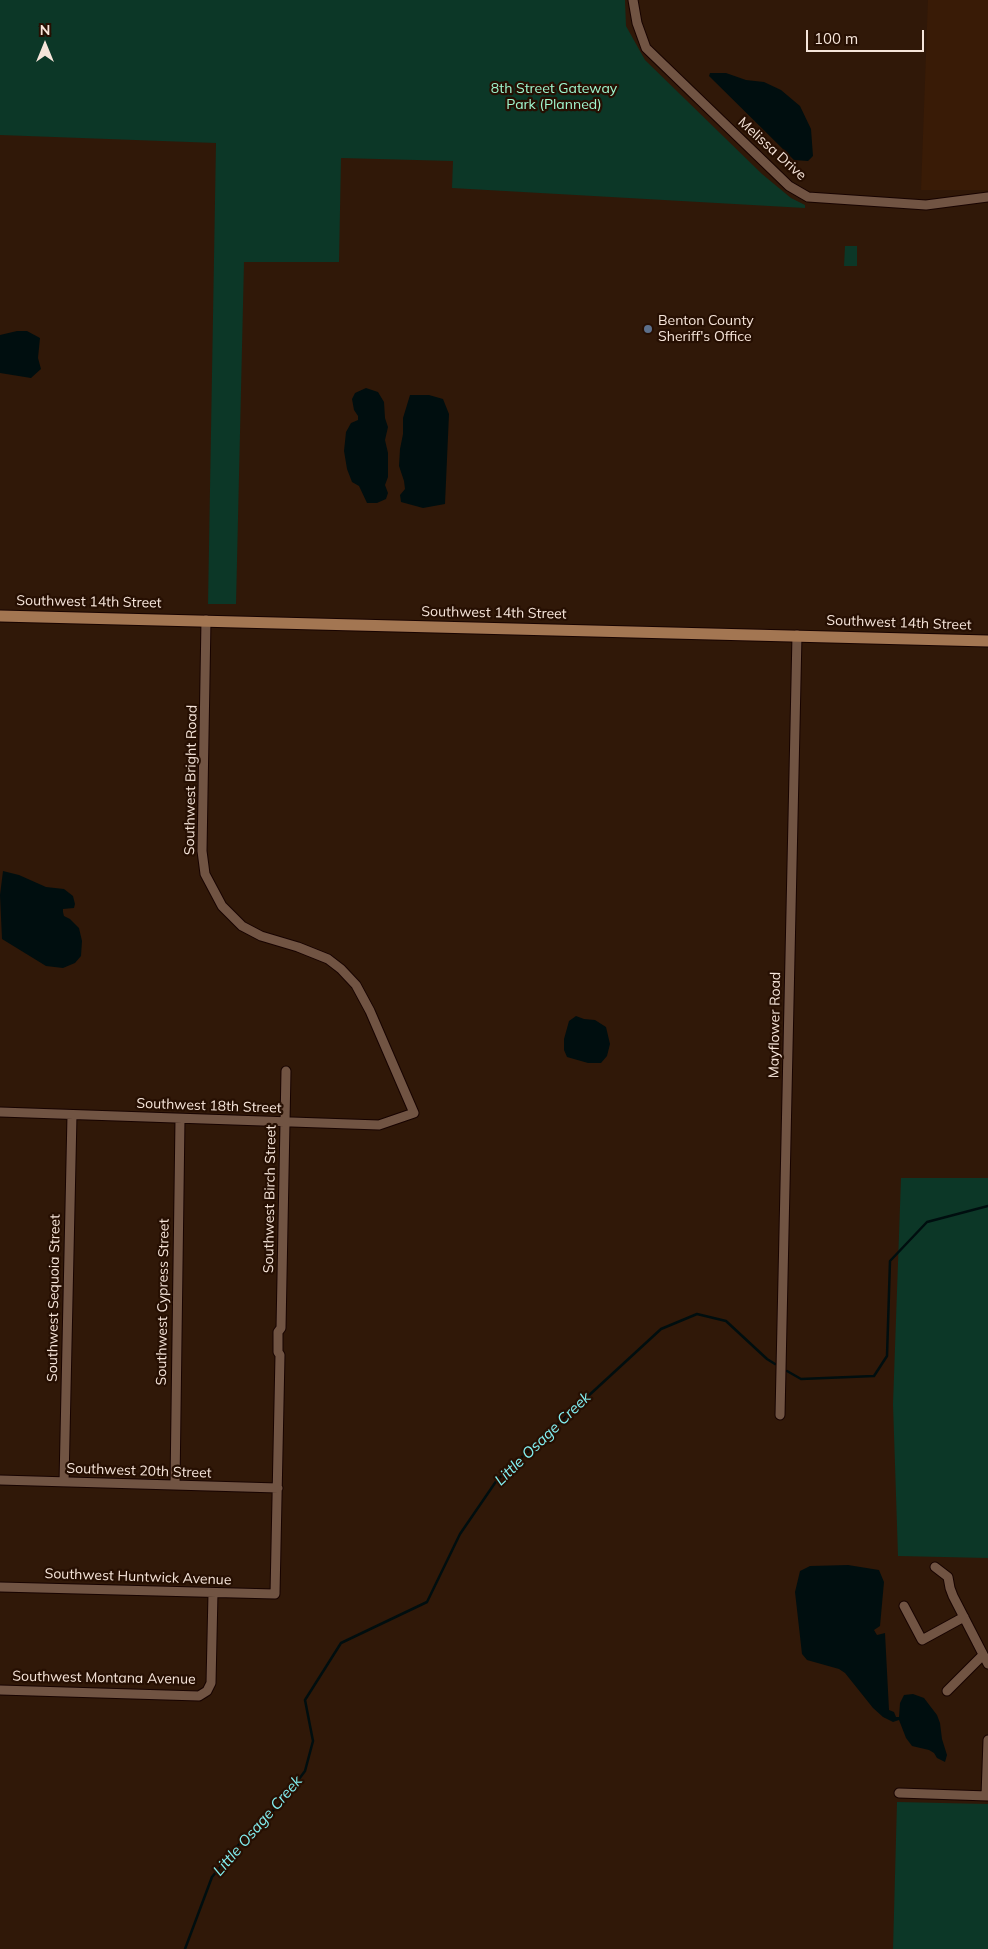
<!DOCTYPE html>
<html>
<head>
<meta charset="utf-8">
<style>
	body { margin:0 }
	#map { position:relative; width:988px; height:1949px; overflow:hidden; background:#301808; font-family:Mulish,sans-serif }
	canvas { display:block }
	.north { position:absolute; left:20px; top:20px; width:50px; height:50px; -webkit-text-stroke:4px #260f02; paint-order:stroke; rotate:0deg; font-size:14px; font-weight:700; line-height:20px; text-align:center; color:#f6e5da }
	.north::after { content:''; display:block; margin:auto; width:18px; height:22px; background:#f6e5da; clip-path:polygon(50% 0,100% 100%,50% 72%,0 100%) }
	.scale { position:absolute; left:806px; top:30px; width:118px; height:22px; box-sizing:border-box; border:2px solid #f6e5da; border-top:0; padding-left:6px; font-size:15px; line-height:18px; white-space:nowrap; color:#f6e5da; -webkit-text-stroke:4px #260f02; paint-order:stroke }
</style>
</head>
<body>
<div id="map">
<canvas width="988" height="1949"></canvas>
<div class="north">N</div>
<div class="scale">100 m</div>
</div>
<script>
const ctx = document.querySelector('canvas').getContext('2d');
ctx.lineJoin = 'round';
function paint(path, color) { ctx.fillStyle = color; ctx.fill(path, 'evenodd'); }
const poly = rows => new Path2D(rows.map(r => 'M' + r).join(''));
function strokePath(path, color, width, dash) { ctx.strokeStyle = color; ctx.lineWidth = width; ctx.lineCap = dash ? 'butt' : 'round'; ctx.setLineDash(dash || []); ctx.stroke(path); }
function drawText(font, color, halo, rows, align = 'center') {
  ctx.font = font + ' Mulish,sans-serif'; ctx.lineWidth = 4.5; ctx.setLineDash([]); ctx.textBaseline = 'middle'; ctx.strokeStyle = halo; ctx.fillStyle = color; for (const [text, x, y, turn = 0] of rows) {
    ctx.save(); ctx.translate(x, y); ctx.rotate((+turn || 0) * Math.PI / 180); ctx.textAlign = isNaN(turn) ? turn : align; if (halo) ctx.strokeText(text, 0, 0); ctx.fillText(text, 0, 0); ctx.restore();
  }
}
paint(poly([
	[928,0,988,0,988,190,921,190]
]), '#391b06');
paint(poly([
	[0,0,625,0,626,26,645,60,762,174,791,198,805,205,805,208,452,188,453,161,341,158,339,262,244,262,236,604,208,604,216,143,0,135],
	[845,246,857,246,857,266,844,266],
	[901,1178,988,1178,988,1558,898,1556,893,1404],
	[897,1802,988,1804,988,1949,893,1949]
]), '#0c3727');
paint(poly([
	[710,73,726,73,746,80,764,82,781,90,800,106,811,129,813,156,808,161,794,160,709,76],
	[17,331,27,331,40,338,38,358,41,369,31,378,0,373,0,335],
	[366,388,378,392,384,402,385,418,388,427,385,440,388,453,388,477,385,485,388,493,386,499,377,503,367,503,359,486,352,482,347,469,344,451,346,432,351,423,358,420,358,416,354,410,352,399,355,393],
	[410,395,429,395,443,399,449,414,445,504,423,508,401,502,400,495,405,489,404,481,399,466,400,449,403,434,403,418],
	[3,871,19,875,46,887,64,889,73,896,75,904,74,908,63,909,63,912,64,916,70,919,79,928,82,941,81,956,75,963,63,968,46,966,2,939,0,895],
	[576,1016,584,1019,595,1020,606,1027,610,1044,607,1056,601,1063,588,1063,567,1057,564,1050,564,1039,569,1021],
	[848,1565,879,1570,884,1582,880,1626,874,1630,877,1635,885,1633,889,1710,894,1712,896,1717,899,1717,900,1703,904,1695,913,1694,924,1698,937,1715,940,1723,942,1739,947,1755,945,1762,937,1758,934,1753,929,1750,912,1746,906,1738,899,1720,893,1722,883,1717,873,1708,845,1673,839,1669,807,1660,802,1654,795,1592,800,1571,810,1566]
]), '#000e0f');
strokePath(poly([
	[787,1371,801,1379,874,1376,887,1356,890,1261,927,1222,988,1206],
	[185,1949,212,1877,245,1837,281,1803,305,1771,313,1741,305,1700,341,1643,427,1602,460,1534,497,1480,661,1329,697,1314,726,1321,767,1359,775,1364]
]), '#000e0f', 2.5);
const minor = poly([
	[633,0,637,23,646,48,789,186,808,197,926,205,988,197],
	[0,1112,379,1125,414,1113,370,1011,356,985,341,969,328,959,298,947,261,936,242,926,222,906,205,874,202,851,206,620],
	[780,1415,797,635],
	[0,1480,278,1488],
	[64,1482,72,1115],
	[175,1485,180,1119],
	[935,1567,948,1577,950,1588,953,1596,988,1664],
	[0,1587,275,1594,280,1355,278,1352,278,1332,281,1328,286,1071],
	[904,1606,922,1640,964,1617],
	[0,1690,199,1696,207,1691,211,1683,213,1593],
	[947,1691,983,1655],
	[899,1793,988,1796],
	[986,1796,988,1740]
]);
const major = poly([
	[0,616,988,641]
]);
strokePath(minor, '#170300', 11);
strokePath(major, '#170300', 13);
strokePath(minor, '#715443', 9);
strokePath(major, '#a37652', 11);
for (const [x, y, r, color] of [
	[648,329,5,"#5c6f8a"]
]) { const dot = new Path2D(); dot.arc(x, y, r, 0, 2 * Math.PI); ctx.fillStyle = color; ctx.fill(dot); strokePath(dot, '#260f02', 2); }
drawText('14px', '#a0f8d0', '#260f02', [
	["8th Street Gateway",554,89],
	["Park (Planned)",554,105]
]);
drawText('14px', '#f6e5da', '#260f02', [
	["Melissa Drive",772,149,42],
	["Southwest 14th Street",89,602,1],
	["Southwest 14th Street",494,613,1],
	["Southwest 14th Street",899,623,2],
	["Southwest Bright Road",191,780,-89],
	["Mayflower Road",775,1025,-89],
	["Southwest 18th Street",209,1106,2],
	["Southwest Birch Street",270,1199,-89],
	["Southwest Sequoia Street",54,1298,-89],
	["Southwest Cypress Street",163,1302,-89],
	["Southwest 20th Street",139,1471,2],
	["Southwest Huntwick Avenue",138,1577,2],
	["Southwest Montana Avenue",104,1678,1]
]);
drawText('14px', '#f6e5da', '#260f02', [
	["Benton County",658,321],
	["Sheriff's Office",658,337]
], 'left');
drawText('italic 15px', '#83f1f3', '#260f02', [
	["Little Osage Creek",543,1439,-44],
	["Little Osage Creek",258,1826,-49]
]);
</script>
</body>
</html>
